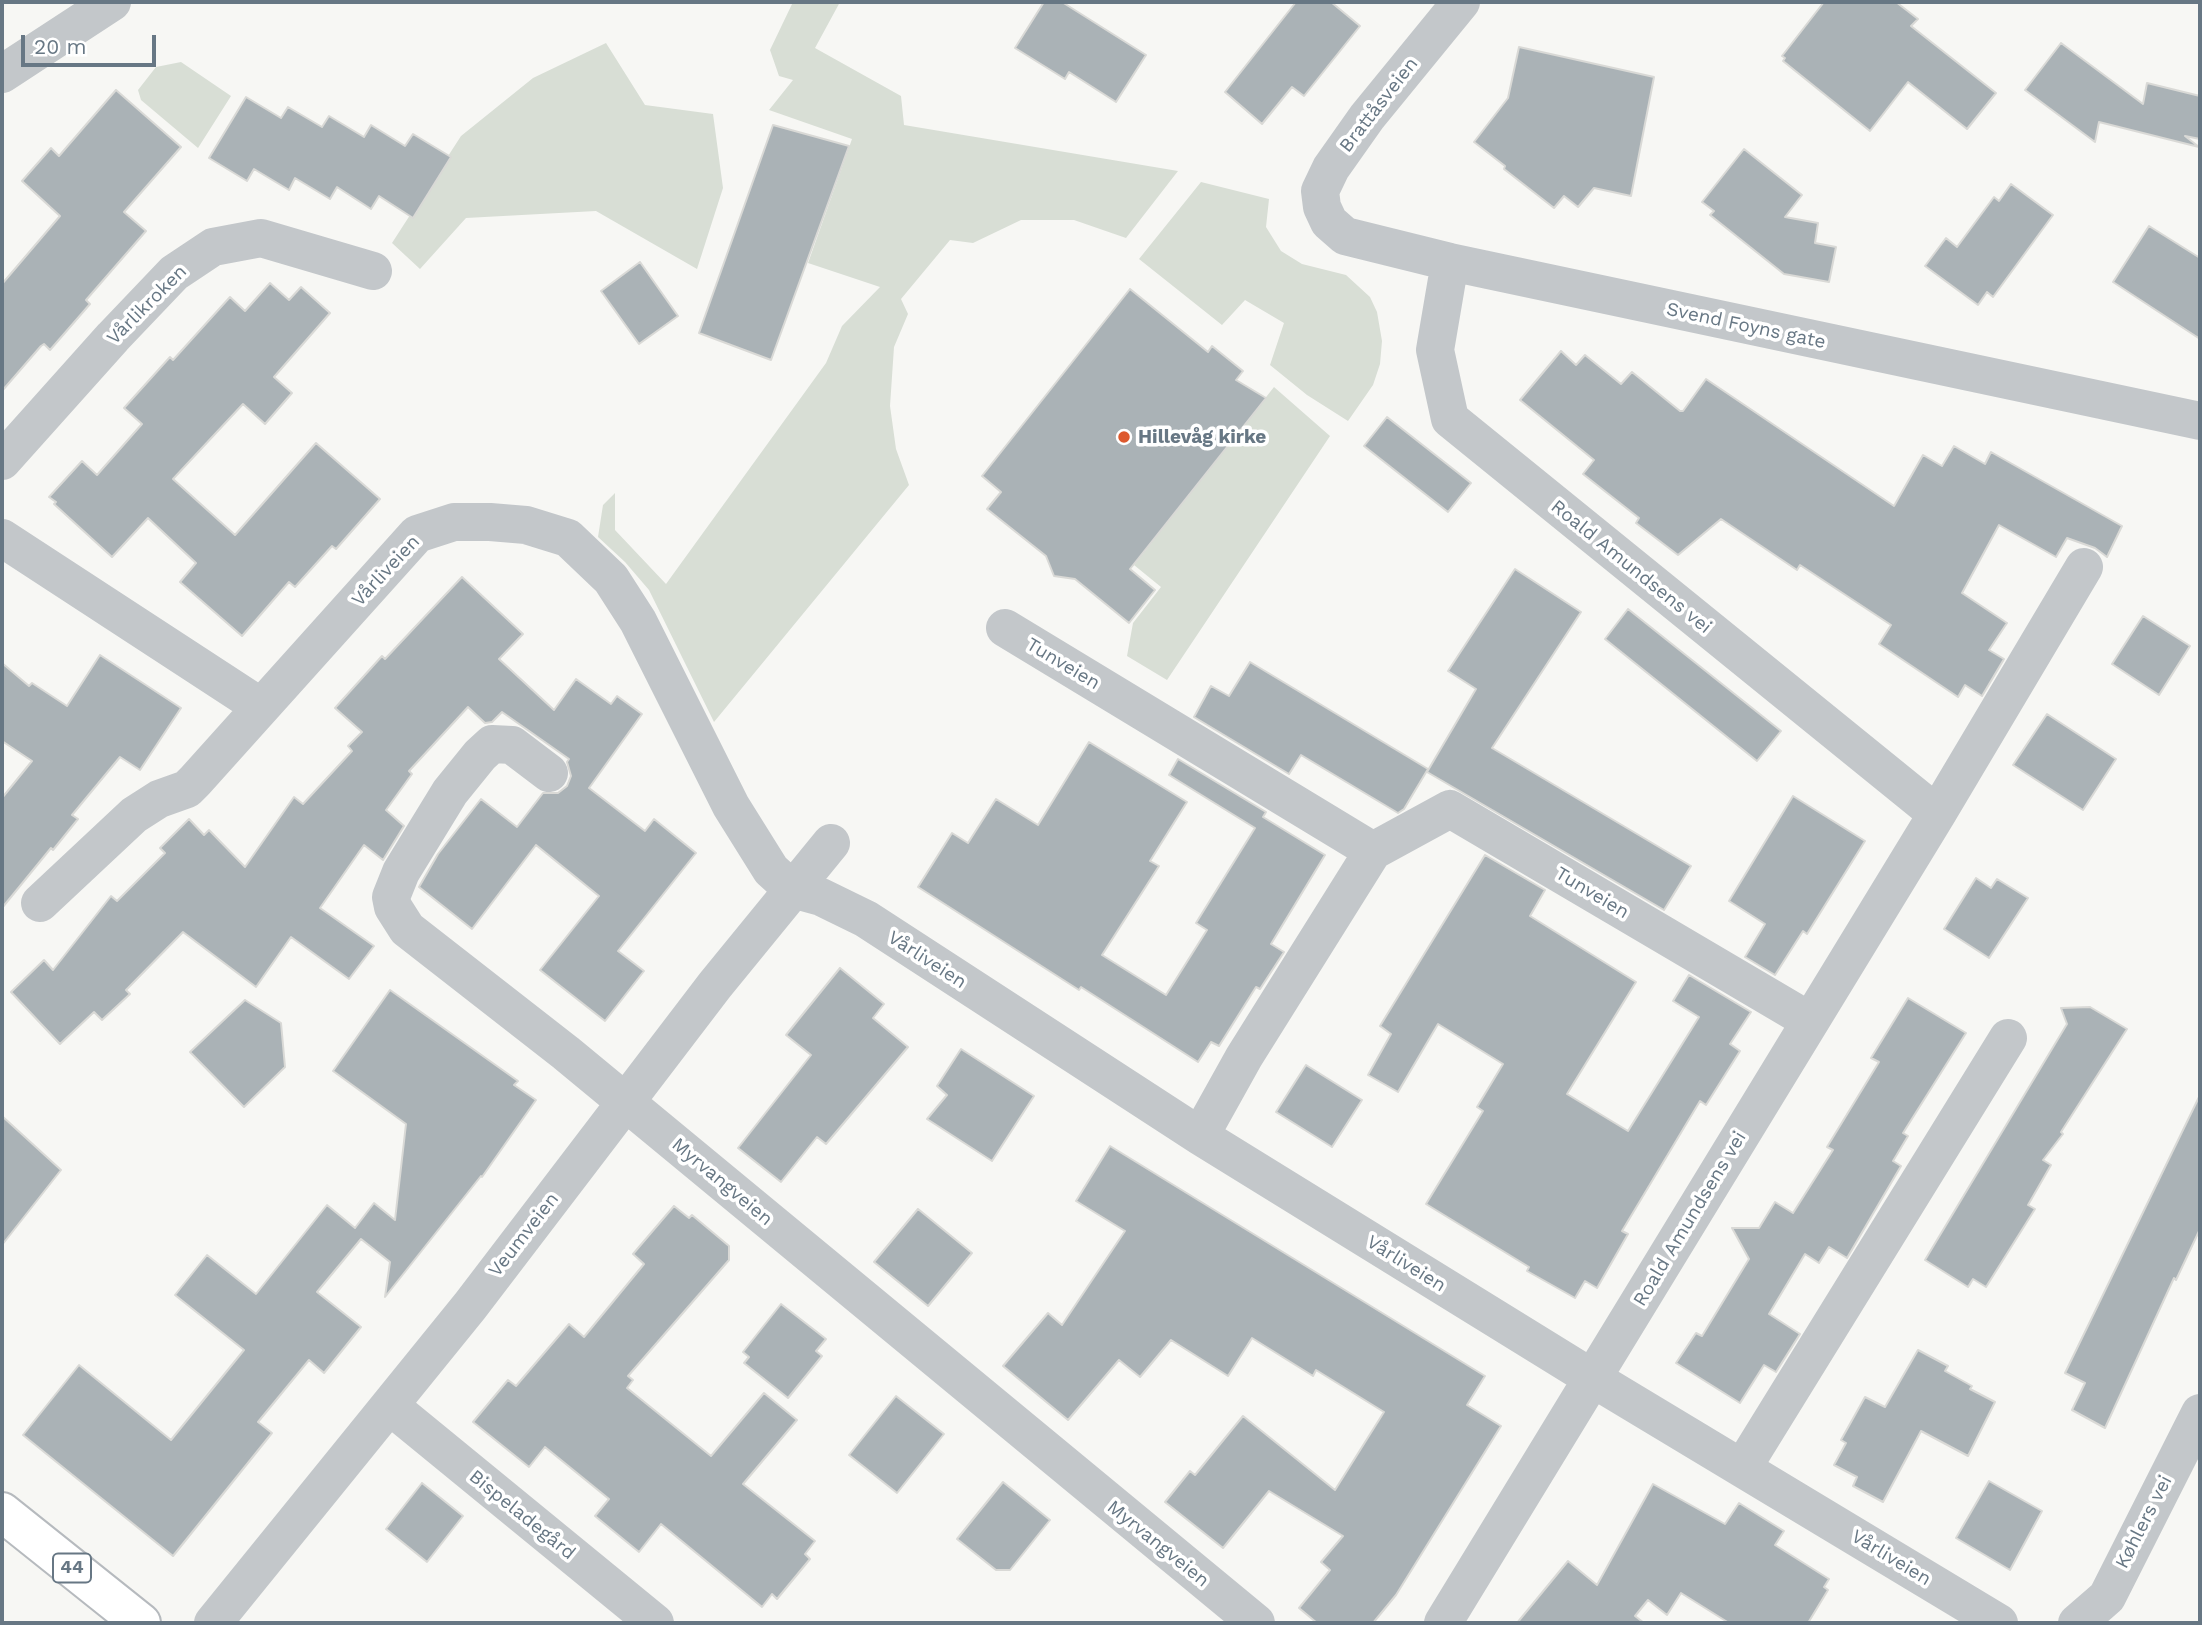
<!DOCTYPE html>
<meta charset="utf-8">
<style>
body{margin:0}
#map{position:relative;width:2202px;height:1625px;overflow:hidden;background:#f7f7f4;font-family:"Work Sans",sans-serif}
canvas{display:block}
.frame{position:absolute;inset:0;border:4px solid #677784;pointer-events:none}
.scale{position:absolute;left:21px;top:35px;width:135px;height:32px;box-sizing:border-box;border:4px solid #677784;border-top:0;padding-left:9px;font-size:21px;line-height:24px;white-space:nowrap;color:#677784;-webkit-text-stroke:5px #fff;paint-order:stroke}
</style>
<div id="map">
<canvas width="2202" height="1625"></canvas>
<div class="frame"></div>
<div class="scale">20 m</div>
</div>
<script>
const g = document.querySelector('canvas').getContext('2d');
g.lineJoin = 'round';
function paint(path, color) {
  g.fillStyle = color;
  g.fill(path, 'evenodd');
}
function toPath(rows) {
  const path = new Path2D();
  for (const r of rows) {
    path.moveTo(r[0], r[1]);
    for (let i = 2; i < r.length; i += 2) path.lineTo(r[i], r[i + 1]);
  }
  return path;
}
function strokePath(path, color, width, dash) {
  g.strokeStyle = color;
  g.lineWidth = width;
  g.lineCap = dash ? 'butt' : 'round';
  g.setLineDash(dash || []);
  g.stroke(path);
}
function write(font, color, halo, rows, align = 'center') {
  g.font = font + ' "Work Sans",sans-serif';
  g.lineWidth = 7;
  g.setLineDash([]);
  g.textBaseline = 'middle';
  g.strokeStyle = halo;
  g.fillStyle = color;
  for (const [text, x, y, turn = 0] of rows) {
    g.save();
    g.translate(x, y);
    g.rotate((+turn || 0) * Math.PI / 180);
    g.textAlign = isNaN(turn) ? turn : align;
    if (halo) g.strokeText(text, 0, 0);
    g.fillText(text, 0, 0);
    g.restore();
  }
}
paint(toPath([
 [793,2,840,2,815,48,901,96,904,125,1178,171,1126,238,1074,220,1021,220,973,243,950,240,901,299,908,314,894,347,890,406,896,449,909,485,714,722,649,590,625,562,598,537,603,505,615,493,615,530,666,584,826,363,842,326,880,287,808,263,852,139,769,110,793,80,779,76,770,50],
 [606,43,645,105,713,114,723,188,697,269,596,211,466,218,420,269,392,243,461,136,533,78],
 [181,62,231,96,198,148,141,100,138,90,156,67],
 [1201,182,1269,199,1266,227,1281,251,1302,264,1346,275,1370,297,1377,312,1382,341,1380,364,1373,385,1348,421,1307,395,1270,365,1284,323,1245,300,1222,325,1139,259],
 [1274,387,1330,436,1167,680,1127,656,1133,623,1161,587,1134,565]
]), '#d8ded5');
const building = toPath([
 [1044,2,1062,2,1146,55,1116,102,1069,72,1065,79,1015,48,1044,2],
 [1296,2,1331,2,1360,26,1304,96,1292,87,1262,124,1225,92,1296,2],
 [1824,2,1896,2,1918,19,1911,26,1996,93,1967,129,1908,82,1870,131,1783,61,1785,58,1782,56,1824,2],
 [2061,43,2143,104,2147,83,2200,96,2200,139,2185,136,2199,147,2099,122,2095,142,2025,90,2061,43],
 [1519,47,1654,77,1631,196,1594,188,1578,207,1564,196,1554,208,1504,169,1505,166,1474,142,1508,98,1519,47],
 [116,90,181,147,124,212,146,231,86,300,90,304,50,350,44,344,41,346,2,391,2,284,60,216,22,181,51,148,59,156,116,90],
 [246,97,281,118,288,107,322,127,329,116,364,137,371,125,405,146,413,134,451,157,413,218,379,196,371,209,337,187,330,199,295,178,289,190,254,169,247,181,209,158,246,97],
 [773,125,849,146,771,360,699,333,773,125],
 [1744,149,1802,195,1785,217,1818,223,1815,243,1836,247,1829,282,1784,274,1710,215,1714,211,1702,202,1744,149],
 [2011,184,2053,215,1993,297,1987,292,1978,305,1925,266,1946,238,1957,247,1994,197,1999,201,2011,184],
 [2149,226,2200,258,2200,339,2113,282,2149,226],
 [640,262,678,316,639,344,601,291,640,262],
 [270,283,289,300,301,287,330,313,274,377,292,393,265,424,243,404,173,479,235,535,316,443,380,499,336,549,332,546,295,587,289,582,242,636,180,582,196,563,148,518,112,557,54,504,56,502,49,497,82,461,97,475,142,424,124,408,170,357,173,360,230,297,245,311,270,283],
 [1130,289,1208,352,1212,346,1243,371,1236,380,1266,398,1130,569,1155,590,1129,623,1075,579,1054,576,1046,556,987,509,1001,492,982,476,1130,289],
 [1561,351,1576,365,1585,355,1621,384,1632,372,1680,411,1683,411,1706,379,1894,506,1923,455,1942,466,1954,446,1985,464,1991,452,2122,526,2107,557,2095,548,2067,538,2056,557,1999,525,1962,593,2007,623,1989,650,2004,659,1982,696,1965,685,1958,697,1879,644,1891,625,1800,565,1797,570,1721,519,1678,555,1636,523,1639,518,1583,474,1594,460,1520,400,1561,351],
 [1387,417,1471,483,1448,512,1364,446,1387,417],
 [1515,569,1581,612,1492,748,1691,866,1664,910,1427,772,1476,689,1448,671,1515,569],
 [462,577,523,634,499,659,554,710,576,679,611,704,617,696,642,714,589,788,645,831,654,819,696,853,618,951,644,971,605,1021,540,970,599,896,536,845,472,929,419,887,438,854,481,799,517,827,543,793,558,793,567,786,571,776,567,762,569,759,502,712,492,722,485,723,468,707,409,771,412,774,386,810,404,826,383,860,364,845,320,908,374,946,349,979,291,937,256,987,183,932,126,990,130,994,102,1020,94,1012,60,1044,11,992,44,960,53,970,111,896,117,901,165,853,160,848,189,819,204,835,209,830,245,867,294,797,303,804,352,751,348,746,362,732,335,708,382,656,385,659,462,577],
 [1628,609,1781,731,1757,761,1605,639,1628,609],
 [2143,616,2190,646,2159,695,2112,664,2143,616],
 [100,655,181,708,140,770,120,757,72,815,78,819,53,850,51,848,2,908,2,798,32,761,2,741,2,663,29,686,32,683,67,706,100,655],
 [1250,662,1428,769,1404,809,1398,813,1301,755,1289,774,1194,717,1211,686,1229,696,1250,662],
 [2047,714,2116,759,2083,810,2013,765,2047,714],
 [1089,742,1187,802,1150,861,1159,866,1102,955,1166,995,1207,930,1196,923,1255,828,1169,775,1178,759,1266,812,1263,817,1325,855,1271,944,1284,952,1260,989,1256,987,1219,1046,1211,1042,1198,1062,1081,987,1079,990,918,887,952,833,968,843,996,799,1038,825,1089,742],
 [1793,796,1865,841,1807,934,1803,931,1775,975,1745,957,1765,924,1729,901,1793,796],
 [1485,855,1545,890,1530,916,1636,982,1567,1094,1628,1131,1699,1017,1673,1001,1689,975,1751,1012,1730,1044,1740,1051,1706,1105,1700,1101,1622,1231,1628,1234,1597,1288,1585,1281,1575,1298,1527,1271,1529,1267,1426,1204,1483,1111,1477,1107,1503,1064,1438,1024,1398,1092,1368,1075,1391,1034,1380,1026,1485,855],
 [1976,878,1991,888,1997,879,2028,898,1989,958,1944,929,1976,878],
 [840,968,884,1004,873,1018,908,1047,826,1144,817,1137,781,1182,738,1148,811,1055,786,1035,840,968],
 [390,990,518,1081,514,1085,536,1100,482,1177,481,1176,385,1297,390,1262,361,1239,317,1292,361,1327,324,1373,309,1360,258,1422,272,1433,173,1556,23,1435,79,1365,171,1440,244,1350,175,1295,207,1255,256,1294,327,1205,355,1228,374,1203,395,1220,406,1124,333,1071,390,990],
 [1908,998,1966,1033,1903,1133,1908,1136,1893,1161,1901,1166,1847,1258,1829,1247,1819,1263,1805,1254,1769,1314,1800,1334,1776,1372,1764,1365,1740,1403,1676,1363,1696,1333,1702,1336,1749,1259,1732,1228,1759,1228,1775,1202,1793,1213,1833,1150,1827,1147,1879,1062,1871,1058,1908,998],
 [245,1000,281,1023,285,1067,244,1107,190,1052,245,1000],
 [2090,1007,2127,1029,2061,1132,2063,1134,2043,1160,2051,1165,2028,1205,2035,1209,1986,1287,1973,1279,1968,1287,1925,1260,2067,1024,2061,1008,2090,1007],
 [961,1049,1034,1096,992,1161,927,1119,947,1095,937,1086,961,1049],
 [1306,1065,1362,1100,1332,1147,1276,1112,1306,1065],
 [2200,1095,2200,1229,2176,1280,2174,1278,2105,1428,2072,1410,2085,1383,2065,1373,2200,1095],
 [2,1116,61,1170,2,1245,2,1116],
 [1110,1146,1485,1376,1467,1405,1501,1426,1396,1595,1373,1623,1317,1623,1299,1608,1330,1570,1321,1562,1343,1536,1269,1491,1223,1548,1165,1502,1190,1471,1195,1475,1243,1416,1335,1490,1384,1412,1316,1370,1313,1376,1252,1338,1228,1376,1171,1340,1140,1377,1119,1360,1068,1420,1003,1366,1048,1313,1062,1325,1125,1231,1076,1201,1110,1146],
 [674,1206,689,1218,692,1215,729,1246,729,1260,628,1376,633,1380,627,1388,711,1456,764,1393,797,1420,743,1484,815,1541,805,1554,810,1559,777,1599,772,1594,762,1607,661,1524,639,1552,595,1516,609,1499,545,1447,529,1467,473,1422,508,1380,516,1386,569,1324,584,1337,644,1264,633,1254,674,1206],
 [918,1209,972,1253,928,1306,874,1262,918,1209],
 [781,1304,826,1339,816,1351,822,1356,788,1398,744,1363,749,1357,743,1352,781,1304],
 [1918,1350,1948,1366,1945,1371,1972,1386,1970,1389,1995,1402,1968,1456,1921,1431,1883,1502,1853,1486,1857,1477,1834,1465,1846,1443,1841,1440,1865,1397,1885,1407,1918,1350],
 [896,1396,944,1434,897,1493,849,1455,896,1396],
 [1989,1481,2042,1511,2010,1570,1956,1538,1989,1481],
 [1003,1482,1050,1520,1010,1570,996,1570,957,1539,1003,1482],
 [422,1483,463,1516,427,1562,386,1529,422,1483],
 [1653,1484,1725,1524,1739,1503,1784,1531,1775,1545,1829,1579,1824,1587,1828,1590,1808,1623,1729,1623,1681,1593,1667,1615,1648,1600,1635,1616,1644,1623,1517,1623,1568,1561,1597,1585,1653,1484]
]);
paint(building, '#aab2b6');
strokePath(building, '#d9d9d6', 2);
const major = toPath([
 [2,1512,141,1623]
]);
strokePath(major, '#b6babe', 42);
strokePath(toPath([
 [1461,2,1367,117,1331,168,1320,191,1322,207,1329,222,1345,236,1450,262,2200,421],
 [2,74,112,2],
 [1450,262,1435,350,1450,419,1937,814],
 [2,461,113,337,174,273,213,247,261,238,373,271],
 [2,538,261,707],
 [1005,628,1373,851,1450,809,1810,1021],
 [549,773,512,745,492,744,480,755,450,792,401,872,391,897,393,907,407,929,566,1053,1256,1623],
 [40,903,134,815,159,799,187,789,195,781,417,534,454,522,490,522,526,525,568,538,611,579,638,621,731,806,771,870,792,889,821,897,866,919,1200,1136,1592,1378,1999,1623],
 [1200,1136,1244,1057,1373,851],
 [390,1406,655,1623],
 [1743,1467,2008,1038],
 [213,1623,470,1306,715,985,831,843],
 [1443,1623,1937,814,2084,567],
 [2077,1623,2107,1597,2200,1413]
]), '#c3c7ca', 38);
strokePath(major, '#fff', 38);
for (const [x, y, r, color] of [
 [1124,437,7,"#dd592e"]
]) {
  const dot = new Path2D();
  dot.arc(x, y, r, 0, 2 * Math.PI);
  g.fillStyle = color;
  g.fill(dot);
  strokePath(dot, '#fff', 2.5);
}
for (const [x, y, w] of [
 [72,1568,38]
]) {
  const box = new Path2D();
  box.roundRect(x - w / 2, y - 14.5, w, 29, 5);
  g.fillStyle = '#fff';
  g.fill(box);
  strokePath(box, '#677784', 2);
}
write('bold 18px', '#677784', null, [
 ["44",72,1568]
]);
write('19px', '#677784', '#fff', [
 ["Brattåsveien",1379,105,-52],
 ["Vårlikroken",147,305,-45],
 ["Svend Foyns gate",1746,326,12],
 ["Roald Amundsens vei",1631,567,39],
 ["Vårliveien",386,571,-47],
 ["Tunveien",1063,664,31],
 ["Tunveien",1592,893,31],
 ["Vårliveien",927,960,33],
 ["Myrvangveien",722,1182,40],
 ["Roald Amundsens vei",1690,1219,-59],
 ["Veumveien",524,1235,-52],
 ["Vårliveien",1406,1264,32],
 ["Bispeladegård",522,1515,39],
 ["Køhlers vei",2144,1522,-63],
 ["Myrvangveien",1158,1544,39],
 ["Vårliveien",1891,1558,31]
]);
write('bold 19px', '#677784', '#fff', [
 ["Hillevåg kirke",1138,437]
], 'left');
</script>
